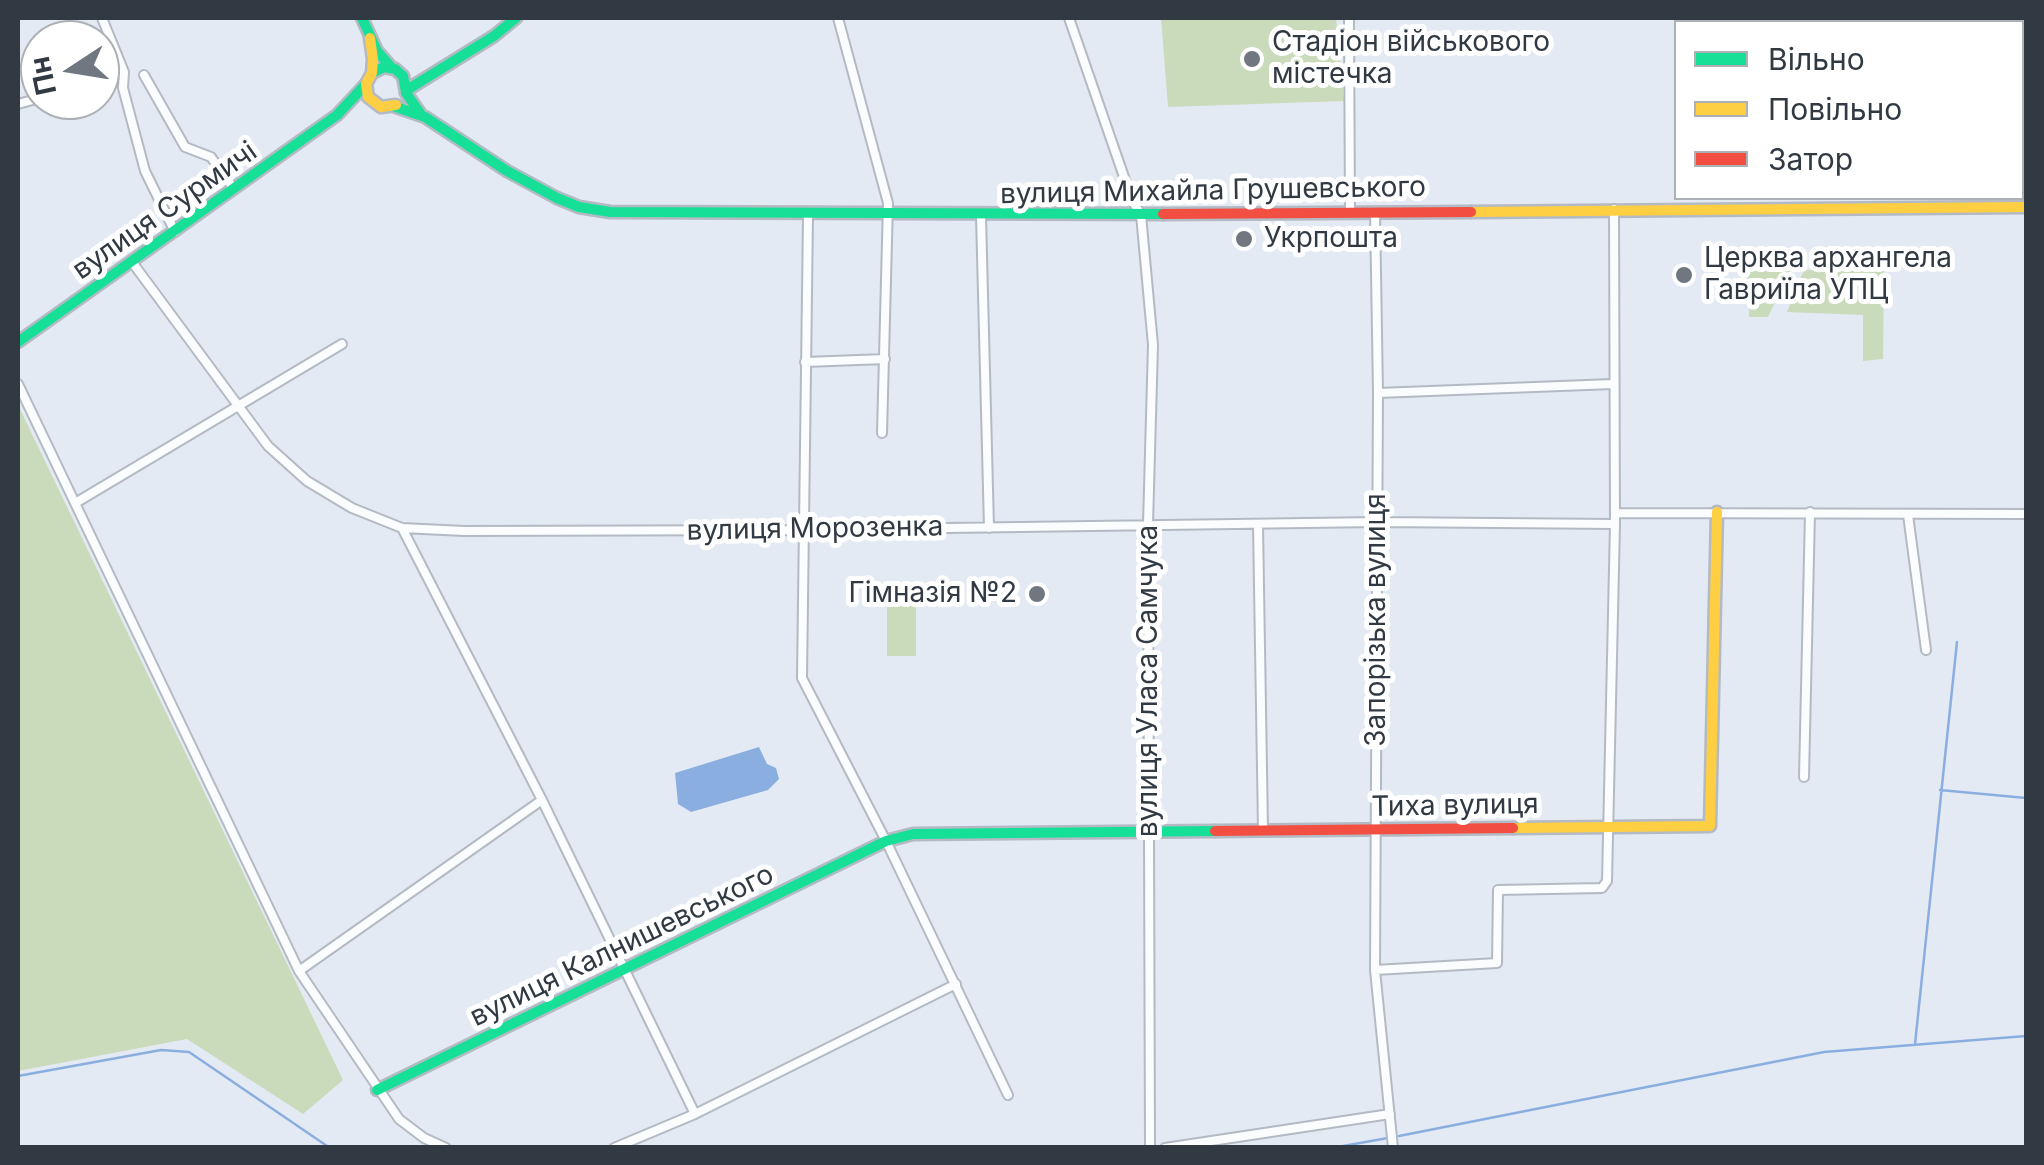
<!DOCTYPE html>
<meta charset="utf-8">
<style>
body{margin:0}
#map{position:relative;width:2044px;height:1165px;overflow:hidden;background:#e4eaf4;font-family:Inter,sans-serif}
canvas{display:block}
.frame{position:absolute;inset:0;border:20px solid #313943;pointer-events:none}
.legend{position:absolute;left:1674px;top:20px;width:350px;height:180px;box-sizing:border-box;background:#fff;border:2px solid #adb0b4;margin:0;padding:12px 18px;list-style:none;font-size:30px;color:#313943}
.legend li{display:flex;align-items:center;gap:20px;height:50px}
.legend b{width:50px;border:2px solid #adb0b4}
.north{position:absolute;left:20px;top:20px;width:100px;height:100px;box-sizing:border-box;background:#fff;border:2px solid #adb0b4;border-radius:50%;rotate:258deg;font-size:28px;font-weight:700;line-height:40px;text-align:center;color:#313943}
.north::after{content:'';display:block;margin:auto;width:35px;height:45px;background:#707781;clip-path:polygon(50% 0,100% 100%,50% 72%,0 100%)}
</style>
<div id="map">
<canvas width="2044" height="1165"></canvas>
<div class="frame"></div>
<ul class="legend">
<li><b style="height:12px;background:#16e098"></b>Вільно</li>
<li><b style="height:12px;background:#ffcf43"></b>Повільно</li>
<li><b style="height:12px;background:#f24e42"></b>Затор</li>
</ul>
<div class="north">Пн</div>
</div>
<script>
const g = document.querySelector('canvas').getContext('2d');
g.lineJoin = 'round';
function paint(path, color) {
  g.fillStyle = color;
  g.fill(path, 'evenodd');
}
function toPath(rows) {
  const path = new Path2D();
  for (const r of rows) {
    path.moveTo(r[0], r[1]);
    for (let i = 2; i < r.length; i += 2) path.lineTo(r[i], r[i + 1]);
  }
  return path;
}
function strokePath(path, color, width, dash) {
  g.strokeStyle = color;
  g.lineWidth = width;
  g.lineCap = dash ? 'butt' : 'round';
  g.setLineDash(dash || []);
  g.stroke(path);
}
function write(font, color, halo, rows, align = 'center') {
  g.font = font + ' Inter,sans-serif';
  g.lineWidth = 10;
  g.setLineDash([]);
  g.textBaseline = 'middle';
  g.strokeStyle = halo;
  g.fillStyle = color;
  for (const [text, x, y, turn = 0] of rows) {
    g.save();
    g.translate(x, y);
    g.rotate((+turn || 0) * Math.PI / 180);
    g.textAlign = isNaN(turn) ? turn : align;
    if (halo) g.strokeText(text, 0, 0);
    g.fillText(text, 0, 0);
    g.restore();
  }
}
paint(toPath([
 [1161,18,1336,18,1344,101,1168,107],
 [1804,270,1884,271,1883,359,1863,361,1863,315,1787,312],
 [1748,271,1790,271,1768,317,1749,317],
 [18,405,343,1080,303,1114,187,1039,18,1071],
 [887,600,916,600,916,656,887,656]
]), '#cadbbc');
paint(toPath([
 [759,747,767,764,776,768,779,779,768,790,691,812,678,804,675,773]
]), '#8baee0');
strokePath(toPath([
 [1940,790,2026,798],
 [1915,1044,1957,642],
 [18,1076,161,1050,189,1052,330,1148],
 [1399,1136,1824,1052,2026,1036],
 [1332,1148,1388,1138]
]), '#8baee0', 2.5);
const street = toPath([
 [102,18,124,72,123,88,145,171,175,232],
 [838,18,888,203,882,433],
 [1069,18,1132,200,1141,215,1153,345,1148,524,1150,1148],
 [1349,18,1350,212],
 [1793,18,1795,22],
 [144,75,185,147,211,157,234,189],
 [100,79,124,72],
 [18,104,40,98],
 [1375,212,1378,393,1375,970,1393,1148],
 [808,216,802,678,886,841,1008,1095],
 [981,216,989,528],
 [132,262,268,446,307,481,352,508,402,528,464,531,804,530,1378,522,1615,524],
 [805,362,885,359],
 [18,384,299,971,399,1119,424,1138,446,1148],
 [1378,393,1613,384],
 [77,502,342,344],
 [1615,513,2026,514],
 [1908,515,1926,650],
 [1258,525,1263,830],
 [402,528,542,800,695,1114],
 [1804,777,1810,512],
 [1375,970,1497,963,1498,890,1602,888,1607,881,1615,524,1614,209],
 [299,971,542,800],
 [614,1148,695,1114,956,984],
 [1165,1148,1390,1114]
]);
const fast = toPath([
 [362,18,377,51,391,67],
 [372,73,384,67,395,69,403,76,406,92],
 [393,106,425,117,507,171,557,198,579,207,610,212,1163,214],
 [420,113,406,93,410,88,494,36,516,18],
 [18,342,337,115,366,84],
 [377,1090,886,841,913,834,1215,831]
]);
const slow = toPath([
 [370,38,373,59,372,73,366,84,368,97,381,107,396,105],
 [1471,212,2026,207],
 [1513,828,1710,826,1717,512]
]);
const jam = toPath([
 [1163,214,1471,212],
 [1215,831,1513,828]
]);
strokePath(street, '#b4bac3', 12);
strokePath(fast, '#b4bac3', 15);
strokePath(slow, '#b4bac3', 15);
strokePath(jam, '#b4bac3', 15);
strokePath(street, '#fbfcfd', 8);
strokePath(fast, '#16e098', 10);
strokePath(slow, '#ffcf43', 10);
strokePath(jam, '#f24e42', 10);
for (const [x, y, r, color] of [
 [1252,59,10,"#707781"],
 [1244,239,10,"#707781"],
 [1684,275,10,"#707781"],
 [1037,594,10,"#707781"]
]) {
  const dot = new Path2D();
  dot.arc(x, y, r, 0, 2 * Math.PI);
  g.fillStyle = color;
  g.fill(dot);
  strokePath(dot, '#fff', 4);
}
write('28px', '#313943', '#fff', [
 ["Стадіон військового",1272,43],
 ["містечка",1272,75],
 ["Укрпошта",1264,239],
 ["Церква архангела",1704,259],
 ["Гавриїла УПЦ",1704,291],
 ["Гімназія №2",1017,594,"right"]
], 'left');
write('28px', '#313943', '#fff', [
 ["вулиця Михайла Грушевського",1213,191,-1],
 ["вулиця Сурмичі",165,211,-35],
 ["вулиця Морозенка",815,529,-1],
 ["Запорізька вулиця",1377,620,-90],
 ["вулиця Уласа Самчука",1149,681,-90],
 ["Тиха вулиця",1455,806,-1],
 ["вулиця Калнишевського",622,946,-26]
]);
</script>
